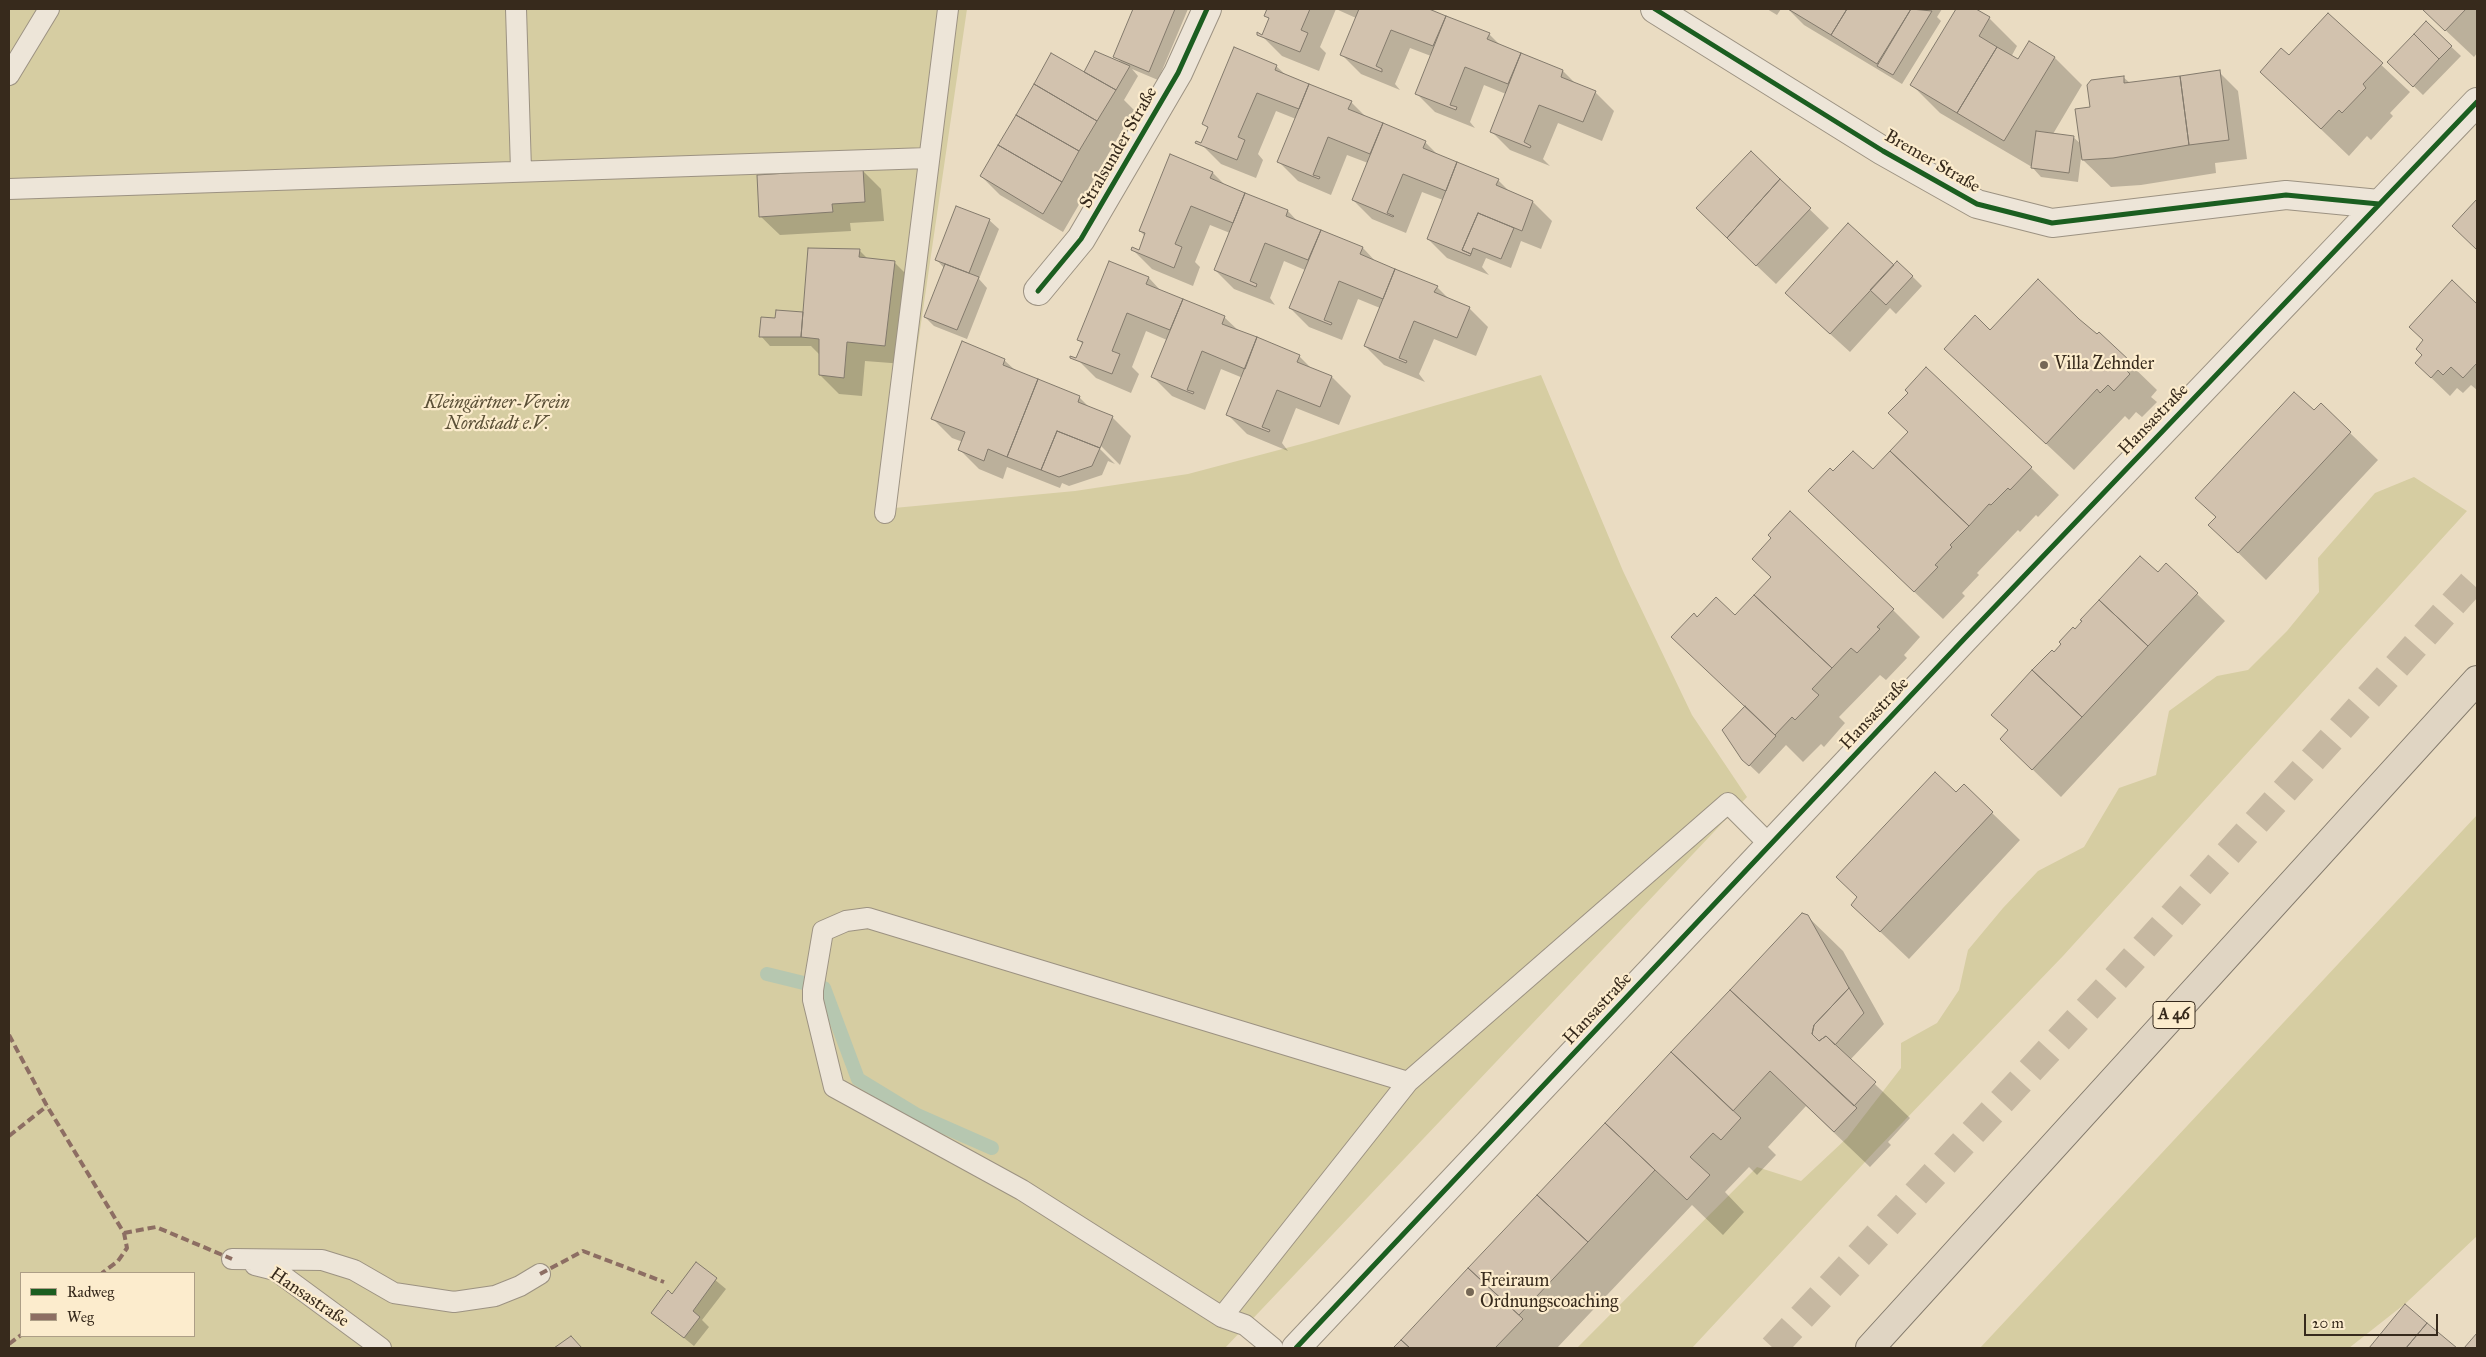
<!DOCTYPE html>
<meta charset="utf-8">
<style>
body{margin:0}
#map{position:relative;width:2486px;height:1357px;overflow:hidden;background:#eadcc2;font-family:"IM FELL Great Primer",serif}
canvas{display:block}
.frame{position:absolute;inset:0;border:10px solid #372a1c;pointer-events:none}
.legend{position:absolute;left:20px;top:1272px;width:175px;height:65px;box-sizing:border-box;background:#fceccd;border:1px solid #ad9e86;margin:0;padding:6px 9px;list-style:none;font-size:15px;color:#372a1c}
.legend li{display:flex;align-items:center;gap:10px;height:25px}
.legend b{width:25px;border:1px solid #ad9e86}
.scale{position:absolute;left:2304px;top:1314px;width:134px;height:22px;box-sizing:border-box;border:2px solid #372a1c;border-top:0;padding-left:6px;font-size:15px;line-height:18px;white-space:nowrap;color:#372a1c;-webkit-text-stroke:4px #fceccd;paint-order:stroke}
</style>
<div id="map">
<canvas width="2486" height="1357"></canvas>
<div class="frame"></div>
<ul class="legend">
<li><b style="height:6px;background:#1b5e20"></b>Radweg</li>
<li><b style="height:6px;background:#8d6e63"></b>Weg</li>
</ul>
<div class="scale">20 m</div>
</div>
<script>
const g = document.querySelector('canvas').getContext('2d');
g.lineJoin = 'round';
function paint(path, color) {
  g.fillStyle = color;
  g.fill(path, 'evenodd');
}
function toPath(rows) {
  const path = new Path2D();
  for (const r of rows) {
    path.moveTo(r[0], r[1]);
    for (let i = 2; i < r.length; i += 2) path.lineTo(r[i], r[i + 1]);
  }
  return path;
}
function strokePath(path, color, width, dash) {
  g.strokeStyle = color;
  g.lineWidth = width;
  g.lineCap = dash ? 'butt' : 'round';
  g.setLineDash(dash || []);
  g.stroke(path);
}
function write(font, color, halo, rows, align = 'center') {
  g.font = font + ' "IM FELL Great Primer",serif';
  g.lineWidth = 4.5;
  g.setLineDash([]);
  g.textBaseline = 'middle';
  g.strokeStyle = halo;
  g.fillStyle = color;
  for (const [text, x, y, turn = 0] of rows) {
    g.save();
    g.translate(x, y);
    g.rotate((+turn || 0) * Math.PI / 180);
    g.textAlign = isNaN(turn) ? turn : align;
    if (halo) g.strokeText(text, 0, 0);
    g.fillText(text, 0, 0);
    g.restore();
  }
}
paint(toPath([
 [9,9,967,9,894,508,1075,491,1188,474,1309,442,1541,375,1623,571,1692,715,1747,797,1225,1348,9,1348],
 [21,1273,194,1273,194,1336,21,1336],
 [2414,477,2467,511,2063,956,1877,1149,1692,1348,1577,1348,1757,1167,1801,1181,1847,1138,1901,1068,1901,1043,1937,1023,1959,990,1968,950,2003,908,2038,871,2084,847,2119,788,2156,775,2169,711,2217,676,2248,670,2287,631,2319,592,2318,558,2375,493],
 [2477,815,2477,1236,2406,1303,2349,1348,1980,1348]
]), '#d6cda2');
paint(toPath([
 [1135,9,1188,9,1158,80,1132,69,1138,76,1124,100,1134,110,1063,232,1000,195,981,176,1084,73,1122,63,1115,56],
 [1269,9,1425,9,1489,34,1502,47,1563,71,1576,84,1595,92,1614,111,1602,141,1558,123,1543,159,1550,166,1510,150,1491,131,1506,94,1484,85,1470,122,1475,128,1435,112,1416,93,1431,56,1410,48,1395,84,1400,90,1361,74,1342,55,1356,18,1336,9,1320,47,1326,53,1319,71,1282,56,1263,37,1270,20,1266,16],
 [1767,9,1781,9,1777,15],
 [1788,9,1942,9,1937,17,1941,21,1902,84,1804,25],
 [1958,9,1973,9,1989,18,2017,46,2011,57,2018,61,2055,58,2082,85,2053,134,2073,137,2081,144,2092,108,2123,77,2130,83,2219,72,2238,91,2247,159,2215,163,2216,173,2141,185,2111,187,2081,158,2078,182,2041,177,2032,167,1940,113,1912,85],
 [2423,9,2477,9,2477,53,2474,57],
 [2328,15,2410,92,2390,113,2393,116,2371,140,2367,136,2349,156,2261,72,2289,57],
 [2426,23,2461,56,2423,95,2398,71],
 [1276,66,1287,76,1351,102,1367,118,1425,142,1440,157,1498,180,1511,193,1533,202,1552,221,1541,249,1521,241,1511,268,1486,258,1482,267,1489,275,1447,258,1428,239,1443,200,1422,192,1406,233,1372,219,1353,200,1368,163,1347,155,1331,195,1298,181,1279,162,1296,119,1276,111,1258,154,1263,160,1256,178,1221,164,1202,145,1208,128,1204,124],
 [1751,153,1829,228,1776,284,1716,227],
 [1171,155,1213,173,1226,186,1288,211,1299,223,1363,248,1377,263,1437,287,1450,300,1469,308,1488,327,1476,356,1434,339,1419,374,1425,382,1384,365,1365,346,1380,308,1358,299,1342,340,1309,327,1290,308,1305,270,1284,261,1270,298,1275,305,1234,289,1215,270,1230,233,1210,225,1195,262,1200,267,1193,286,1152,269,1133,250,1139,251,1145,236,1140,231],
 [862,170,881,189,884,221,850,223,851,231,780,235,760,216],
 [989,220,999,229,979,279,987,288,967,339,934,326,925,317,944,268,936,259],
 [859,250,868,259,894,262,913,281,904,364,865,361,862,396,839,394,820,375,820,355,811,346,770,346,761,336,777,320,804,313],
 [1109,262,1149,278,1162,292,1224,317,1240,332,1299,356,1313,370,1332,377,1351,396,1339,425,1296,408,1282,443,1288,451,1247,434,1228,415,1243,378,1221,369,1205,410,1172,396,1153,377,1167,340,1146,331,1132,367,1139,374,1131,393,1096,378,1077,359,1083,344,1078,340],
 [1894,266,1912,276,1922,286,1896,314,1890,308,1850,352,1806,312],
 [2452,282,2477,306,2477,390,2471,385,2463,393,2457,388,2450,396,2416,363,2423,355,2425,341],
 [2078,319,2097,336,2099,334,2157,390,2151,397,2157,402,2142,417,2136,412,2129,420,2125,416,2074,470,1974,376,1990,331],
 [1004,360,1016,371,1079,397,1091,409,1112,417,1131,436,1120,465,1097,442,1095,444,1115,464,1108,461,1102,475,1069,486,1062,483,1060,488,1007,467,1003,479,979,469,960,450,963,442,952,438,933,419],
 [2314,412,2350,433,2378,460,2266,580,2210,525],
 [2031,468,2059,495,2038,517,2036,515,2020,532,2018,530,1977,573,1979,575,1962,593,1965,596,1943,619,1837,519,1833,473],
 [2166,564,2225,621,2061,797,2029,766,2009,731,1992,715,2075,631,2158,574],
 [1893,610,1920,637,1904,655,1907,658,1886,680,1880,675,1839,717,1845,723,1824,747,1821,744,1803,762,1786,745,1759,774,1743,759,1746,707,1697,618],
 [1956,793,1992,813,2020,840,1909,959,1852,905],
 [1802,914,1807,916,1843,951,1884,1024,1850,1060,1910,1118,1888,1142,1891,1145,1870,1167,1806,1106,1768,1147,1776,1155,1757,1175,1749,1167,1725,1192,1744,1212,1723,1235,1692,1205,1557,1348,1394,1348],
 [696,1264,726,1289,702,1320,709,1327,694,1346,653,1313,672,1295],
 [2405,1305,2455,1348,2371,1348]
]), '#0003');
strokePath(toPath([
 [767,974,824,988,858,1079,917,1115,992,1148]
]), '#b6c7b0', 14);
const building = toPath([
 [1133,9,1175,9,1149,72,1113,57,1133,9],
 [1267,9,1310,9,1301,30,1308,33,1300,52,1257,35,1257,32,1262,35,1269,18,1264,16,1267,9],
 [1359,9,1429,9,1446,16,1433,46,1391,30,1376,66,1382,69,1382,72,1340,55,1359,9],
 [1788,9,1847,9,1831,35,1788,9],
 [1847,9,1911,9,1877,64,1831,35,1847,9],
 [1911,9,1932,11,1893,75,1877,66,1911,9],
 [1956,9,1976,9,1990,17,1979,36,1997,47,1957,113,1910,85,1956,9],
 [2422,9,2466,9,2445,31,2422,9],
 [2328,13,2383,63,2363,84,2366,88,2342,113,2339,110,2321,129,2260,72,2281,48,2289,55,2328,13],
 [1446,16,1490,33,1487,39,1521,53,1508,84,1465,67,1450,105,1457,107,1456,110,1415,94,1446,16],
 [2426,21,2452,46,2439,59,2414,34,2426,21],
 [2414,34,2439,59,2413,87,2387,62,2414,34],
 [2029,41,2055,57,2004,141,1957,113,1997,47,2018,59,2029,41],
 [1234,47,1277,65,1275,70,1309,84,1299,109,1257,93,1238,137,1245,140,1237,160,1195,143,1196,141,1201,143,1208,127,1202,124,1234,47],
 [1095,51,1130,66,1116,90,1084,72,1095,51],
 [1051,53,1116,90,1097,121,1034,84,1051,53],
 [1521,53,1563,70,1561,77,1596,91,1583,122,1539,105,1524,142,1531,146,1530,148,1490,132,1521,53],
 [2220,70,2229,140,2189,145,2180,76,2220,70],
 [2124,76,2124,83,2180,76,2189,145,2113,158,2082,160,2075,109,2090,107,2087,85,2091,80,2124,76],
 [1034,84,1097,121,1079,151,1016,115,1034,84],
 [1309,84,1352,101,1348,109,1383,123,1370,154,1328,137,1313,175,1320,177,1319,179,1277,162,1309,84],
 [1016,115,1079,151,1062,182,998,145,1016,115],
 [1383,123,1426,141,1423,148,1457,162,1446,191,1403,174,1387,213,1394,216,1393,217,1352,200,1383,123],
 [2036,131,2074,136,2069,173,2031,168,2036,131],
 [998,145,1062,182,1043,214,980,176,998,145],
 [1751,151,1780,179,1727,238,1696,208,1751,151],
 [1170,154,1213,172,1210,178,1245,193,1233,223,1191,206,1175,244,1182,247,1174,268,1131,250,1132,247,1139,250,1145,233,1139,231,1170,154],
 [1457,162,1499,179,1496,185,1533,201,1522,231,1478,213,1462,250,1471,254,1470,256,1427,239,1457,162],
 [863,168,865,202,832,204,833,212,759,217,757,175,863,168],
 [1780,179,1811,208,1756,266,1727,238,1780,179],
 [1245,193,1288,210,1286,216,1321,230,1308,260,1265,243,1250,281,1257,284,1256,287,1214,270,1245,193],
 [2477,199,2477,250,2452,226,2477,199],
 [956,206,990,219,969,273,935,260,956,206],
 [1478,213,1514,228,1501,259,1473,248,1471,254,1462,250,1478,213],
 [1848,223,1894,265,1830,334,1785,293,1848,223],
 [1321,230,1363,247,1360,254,1395,269,1383,299,1339,281,1324,320,1332,323,1331,325,1289,308,1321,230],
 [808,248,860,249,859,257,895,261,885,346,847,342,844,378,819,375,819,339,801,337,808,248],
 [1109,261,1149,277,1146,284,1183,299,1170,330,1127,313,1112,351,1120,354,1112,374,1070,358,1070,356,1076,358,1083,342,1077,340,1109,261],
 [1897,261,1913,276,1886,305,1870,290,1897,261],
 [945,264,979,277,957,330,924,317,945,264],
 [1395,269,1438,286,1434,292,1470,307,1457,338,1414,321,1399,358,1407,361,1406,363,1364,346,1395,269],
 [2038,279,2079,319,2097,334,2099,332,2130,361,2124,368,2130,374,2114,391,2108,385,2100,393,2097,389,2046,444,1944,349,1975,315,1990,330,2038,279],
 [2452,280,2477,304,2477,363,2463,378,2451,367,2443,375,2438,370,2431,378,2415,363,2422,355,2416,349,2423,340,2409,327,2452,280],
 [1183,299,1225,316,1222,324,1257,337,1245,369,1202,351,1187,390,1194,392,1193,394,1151,377,1183,299],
 [776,310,803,312,801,337,759,337,761,317,775,318,776,310],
 [1257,337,1300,355,1297,362,1332,376,1320,407,1277,390,1262,427,1270,430,1269,432,1226,415,1257,337],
 [962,341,1005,359,1003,365,1038,379,1007,457,988,449,984,461,958,450,965,432,931,419,962,341],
 [1926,367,2032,467,2010,490,2008,488,1991,505,1989,504,1969,526,1890,451,1908,432,1888,413,1908,393,1905,390,1926,367],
 [1038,379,1080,396,1078,402,1113,416,1100,448,1057,431,1041,470,1007,457,1038,379],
 [2294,392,2314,410,2321,403,2351,432,2238,553,2208,525,2216,517,2195,498,2294,392],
 [1057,431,1100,448,1092,466,1059,477,1041,470,1057,431],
 [1853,451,1873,469,1890,451,1969,526,1950,545,1952,547,1935,565,1938,567,1914,592,1808,491,1830,468,1833,471,1853,451],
 [1790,511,1894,609,1877,627,1880,629,1857,653,1851,648,1832,668,1754,595,1771,577,1752,559,1771,538,1768,535,1790,511],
 [2140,556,2158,572,2166,563,2198,593,2148,646,2099,600,2140,556],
 [1754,595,1832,668,1812,689,1819,695,1795,720,1792,717,1775,735,1671,637,1694,613,1697,617,1716,597,1735,615,1754,595],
 [2099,600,2148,646,2082,717,2032,670,2052,650,2054,652,2061,644,2059,642,2073,627,2075,629,2082,621,2080,620,2099,600],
 [2032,670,2082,717,2032,770,2000,739,2008,730,1991,715,2032,670],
 [1745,706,1776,736,1749,766,1742,760,1722,730,1745,706],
 [1935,772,1956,792,1964,784,1993,812,1880,932,1851,905,1857,897,1836,877,1935,772],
 [1802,913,1808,915,1849,988,1814,1025,1812,1034,1819,1041,1826,1036,1876,1082,1854,1106,1730,990,1802,913],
 [1849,988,1864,1013,1835,1045,1826,1036,1819,1041,1812,1034,1814,1025,1849,988],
 [1730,990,1857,1108,1834,1132,1770,1071,1733,1111,1671,1052,1730,990],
 [1671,1052,1741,1118,1721,1140,1713,1133,1690,1157,1710,1175,1687,1200,1605,1123,1671,1052],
 [1605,1123,1655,1170,1588,1242,1537,1195,1605,1123],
 [1537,1195,1588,1242,1519,1315,1468,1268,1537,1195],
 [696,1262,717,1278,693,1311,700,1317,684,1338,651,1313,668,1290,672,1294,696,1262],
 [1468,1268,1523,1319,1495,1348,1410,1348,1401,1340,1468,1268],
 [2405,1304,2427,1323,2406,1348,2369,1348,2405,1304],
 [2427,1323,2457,1348,2406,1348,2427,1323],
 [2477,1333,2477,1348,2464,1348,2477,1333],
 [571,1336,582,1348,554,1348,571,1336],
 [1401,1340,1410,1348,1393,1348,1401,1340]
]);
paint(building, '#d2c2ae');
strokePath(building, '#837a6c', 1);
strokePath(toPath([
 [1773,1348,2117,977,2477,577]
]), '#c6b8a1', 28, [28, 14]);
const service = toPath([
 [516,9,521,170],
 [9,75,49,9],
 [9,189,928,158],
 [885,513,948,9],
 [232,1259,322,1260,354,1270,394,1293,454,1302,495,1296,520,1286,540,1274],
 [255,1265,275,1270,381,1348],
 [1222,1317,1022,1190,834,1087,813,1000,813,990,823,931,846,921,868,918,1408,1082],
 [1273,1348,1245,1325,1222,1317,1408,1082,1728,803,1771,846]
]);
const minor = toPath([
 [1655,9,1883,151,1977,204,2052,223,2286,195,2379,204],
 [1038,291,1081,239,1178,73,1207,9],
 [1296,1348,1965,638,2477,102]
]);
const motorway = toPath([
 [1870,1348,2477,680]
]);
strokePath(service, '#9c9282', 22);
strokePath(minor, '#9c9282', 30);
strokePath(motorway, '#837a6c', 30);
strokePath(service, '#ede5d8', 20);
strokePath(minor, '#ede5d8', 28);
strokePath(motorway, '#e0d5c3', 28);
strokePath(toPath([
 [9,1035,47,1106,124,1233,127,1248,118,1261,102,1273],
 [9,1136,47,1106],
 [124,1233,156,1227,232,1259],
 [540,1274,583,1251,664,1282],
 [9,1344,21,1335]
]), '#8d6e63', 4, [8, 4]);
strokePath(toPath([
 [1655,9,1883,151,1977,204,2052,223,2286,195,2379,204],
 [1038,291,1081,239,1178,73,1207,9],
 [1296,1348,1965,638,2477,102]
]), '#1b5e20', 5);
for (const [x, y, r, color] of [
 [2044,365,5,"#766856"],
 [1470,1292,5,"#766856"]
]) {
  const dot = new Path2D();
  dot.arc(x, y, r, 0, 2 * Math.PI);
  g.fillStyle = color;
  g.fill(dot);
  strokePath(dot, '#fceccd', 2);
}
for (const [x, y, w] of [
 [2174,1015,42]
]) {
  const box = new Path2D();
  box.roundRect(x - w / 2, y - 13.5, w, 27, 4);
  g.fillStyle = '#fceccd';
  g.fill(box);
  strokePath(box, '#372a1c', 1);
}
write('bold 16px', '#372a1c', null, [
 ["A 46",2174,1015]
]);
write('18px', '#372a1c', '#fceccd', [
 ["Stralsunder Straße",1119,148,-60],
 ["Bremer Straße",1932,162,30],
 ["Hansastraße",2154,420,-46],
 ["Hansastraße",1875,714,-47],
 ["Hansastraße",1598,1009,-47],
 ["Hansastraße",309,1298,34]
]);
write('18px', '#372a1c', '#fceccd', [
 ["Villa Zehnder",2054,365],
 ["Freiraum",1480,1282],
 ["Ordnungscoaching",1480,1303]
], 'left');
write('italic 18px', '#5b5037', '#fceccd', [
 ["Kleingärtner-Verein",497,404],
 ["Nordstadt e.V.",497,425]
]);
</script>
